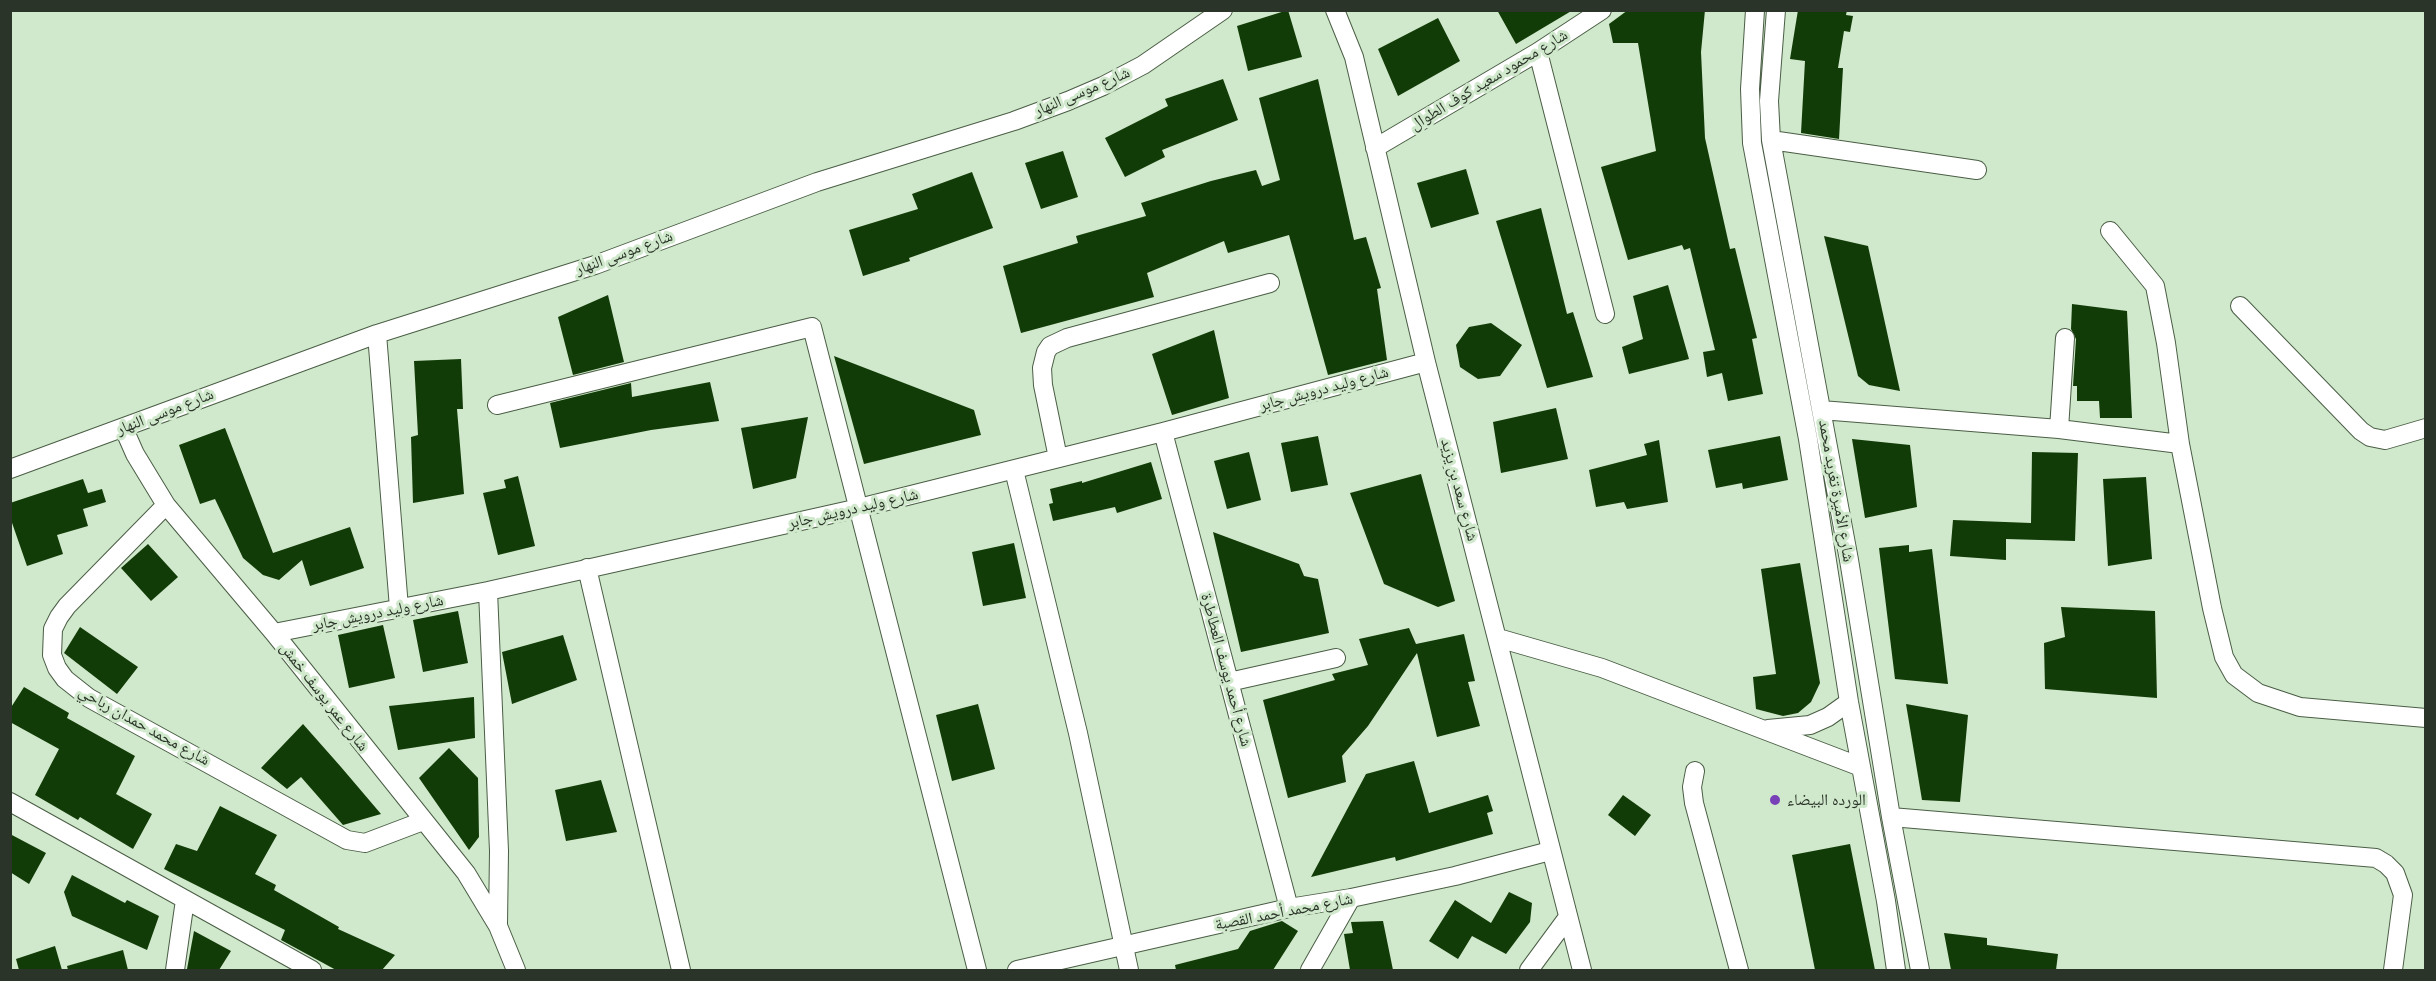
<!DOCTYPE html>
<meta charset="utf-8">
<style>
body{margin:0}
#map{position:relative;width:2436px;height:981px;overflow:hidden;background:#d0e8cb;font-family:"IBM Plex Sans",sans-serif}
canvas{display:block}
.frame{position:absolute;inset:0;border:12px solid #2a3428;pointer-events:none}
</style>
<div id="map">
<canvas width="2436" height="981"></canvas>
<div class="frame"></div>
</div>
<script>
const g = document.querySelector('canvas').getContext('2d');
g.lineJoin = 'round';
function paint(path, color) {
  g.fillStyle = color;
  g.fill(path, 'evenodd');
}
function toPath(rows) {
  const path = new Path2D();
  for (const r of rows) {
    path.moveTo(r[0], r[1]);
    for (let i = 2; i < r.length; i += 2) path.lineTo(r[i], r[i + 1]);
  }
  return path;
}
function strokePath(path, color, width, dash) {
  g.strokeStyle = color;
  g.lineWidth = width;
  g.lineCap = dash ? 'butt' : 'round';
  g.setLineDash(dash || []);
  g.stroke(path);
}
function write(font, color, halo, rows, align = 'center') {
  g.font = font + ' "IBM Plex Sans","Noto Naskh Arabic",sans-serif';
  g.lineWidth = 6;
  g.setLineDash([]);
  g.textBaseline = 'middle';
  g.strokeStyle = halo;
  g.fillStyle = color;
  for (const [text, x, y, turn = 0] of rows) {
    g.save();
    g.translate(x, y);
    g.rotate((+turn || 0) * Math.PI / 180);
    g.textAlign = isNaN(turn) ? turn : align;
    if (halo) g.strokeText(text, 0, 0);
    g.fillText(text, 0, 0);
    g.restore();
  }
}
paint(toPath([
 [1288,10,1302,57,1248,71,1237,26],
 [1497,10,1573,10,1516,44],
 [1628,10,1705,10,1701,52,1705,138,1730,249,1735,248,1757,338,1752,339,1763,394,1728,401,1722,373,1707,377,1703,352,1715,350,1690,248,1684,250,1682,245,1628,260,1601,167,1656,151,1638,43,1613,43,1609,24],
 [1798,10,1847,10,1846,15,1853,16,1850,32,1844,31,1838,68,1843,68,1839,139,1801,133,1805,61,1790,59],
 [1438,18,1460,61,1398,96,1378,49],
 [1223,79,1238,120,1162,150,1165,157,1125,177,1105,138,1168,106,1165,99],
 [1318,79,1354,240,1366,237,1381,288,1377,289,1387,360,1328,375,1289,235,1228,253,1224,241,1147,273,1154,297,1021,333,1003,266,1078,243,1076,236,1146,216,1141,203,1211,181,1256,170,1262,186,1280,180,1259,98],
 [1063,151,1078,197,1041,209,1025,163],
 [1466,169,1479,214,1431,228,1417,183],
 [972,172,993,228,909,258,910,261,863,276,849,230,918,209,912,194],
 [1541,208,1567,314,1573,312,1593,377,1547,388,1496,221],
 [1824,236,1868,246,1900,391,1869,385,1858,376],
 [1668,285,1689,359,1629,374,1622,347,1643,339,1633,296],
 [608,295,624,362,573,375,558,317],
 [2072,304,2127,311,2132,418,2100,418,2099,401,2077,401,2077,386,2073,386,2076,339,2071,329],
 [1491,323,1522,345,1500,376,1478,379,1460,367,1456,345,1469,327],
 [1214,330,1229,398,1172,415,1152,354],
 [834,356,974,410,981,435,864,464],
 [461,359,463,409,457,409,464,494,413,503,411,437,418,435,414,361],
 [710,382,719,421,651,430,560,448,550,403,631,383,632,397],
 [1556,408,1568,459,1501,473,1493,422],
 [808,417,796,478,753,489,741,428],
 [225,428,273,553,350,527,364,568,310,586,302,560,279,580,263,575,243,558,215,499,200,504,179,445],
 [1318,436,1328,485,1291,492,1281,443],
 [1780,436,1788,480,1743,489,1742,483,1716,488,1708,450],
 [1852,439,1910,445,1917,507,1865,518],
 [1659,440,1668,502,1627,509,1624,502,1596,507,1589,470,1647,455,1644,444],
 [1249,452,1261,500,1227,509,1214,461],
 [2032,452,2078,453,2075,541,2006,539,2006,560,1950,556,1953,520,2031,523],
 [1151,462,1162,499,1117,513,1115,507,1053,521,1049,504,1053,503,1050,489,1082,481,1082,483],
 [1421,474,1455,601,1438,607,1384,584,1350,493],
 [518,476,535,546,498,555,483,493,506,488,504,480],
 [2146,477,2152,559,2108,566,2103,479],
 [83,479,88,493,102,489,106,502,83,509,88,526,57,535,63,554,27,566,10,517,10,503],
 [1213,532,1299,564,1304,576,1318,579,1329,633,1241,652],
 [1014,543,1026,598,983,606,972,552],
 [148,544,178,577,151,601,121,568],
 [1909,545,1909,552,1932,549,1948,684,1895,679,1879,548],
 [1800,563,1820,683,1811,702,1798,713,1783,716,1756,709,1753,677,1776,674,1761,569],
 [2061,607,2155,611,2157,698,2045,689,2044,643,2065,637],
 [458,611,468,663,423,672,413,620],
 [383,625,395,678,349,688,338,635],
 [80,627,138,667,117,694,64,653],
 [1409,628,1416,644,1464,634,1475,681,1468,682,1480,726,1437,737,1417,653,1368,726,1342,756,1346,782,1288,798,1263,700,1335,680,1332,674,1368,665,1359,639],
 [563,635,577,680,512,704,502,652],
 [24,687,69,713,67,718,135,756,116,794,152,814,133,849,80,817,78,820,35,795,59,749,10,722,10,709],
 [474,697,475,738,398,750,389,706],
 [978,704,995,769,952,781,936,715],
 [1906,704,1968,715,1960,802,1922,800],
 [303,724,341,767,381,814,343,825,301,777,287,789,261,768],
 [449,748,478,778,479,837,469,850,419,778],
 [1414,761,1429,813,1488,795,1493,811,1487,813,1493,834,1396,861,1395,857,1311,877,1366,774],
 [601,780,617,832,566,841,555,790],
 [1623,795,1651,815,1635,836,1608,815],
 [220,806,277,835,255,874,276,885,274,890,339,927,338,929,395,955,382,970,336,970,281,940,285,930,164,869,176,844,197,851],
 [10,834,46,853,29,884,10,872],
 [1850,844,1875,970,1815,970,1792,855],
 [72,875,125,903,127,900,159,916,147,950,72,916,64,892],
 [1509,892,1532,903,1530,922,1506,954,1472,936,1458,959,1429,941,1455,900,1491,923],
 [1282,921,1298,931,1273,970,1176,970,1175,965,1238,949,1250,931],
 [1383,921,1393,970,1350,970,1344,934,1353,933,1351,922],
 [194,931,231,951,219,970,187,969],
 [1944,933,1987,938,1987,945,2058,954,2056,970,1951,970],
 [55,946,62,970,19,970,16,959],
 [123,950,128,970,68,970,67,966]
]), '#123c07');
const minor = toPath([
 [1335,10,1354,57,1426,362,1582,970],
 [1755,10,1750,89,1752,143,1808,439,1849,702,1886,901,1896,970],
 [1776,10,1769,101,1771,140,1849,560,1891,817,1920,970],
 [1538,52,1605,314],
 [1771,140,1977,170],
 [1375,148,1538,52,1602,10],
 [2110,231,2155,286,2166,343,2180,444,2212,608,2224,657,2234,675,2258,693,2300,707,2426,718],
 [2240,306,2361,431,2370,437,2385,440,2426,428],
 [377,334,399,608],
 [497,405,812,327,977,970],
 [1821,410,2059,429,2180,444],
 [124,429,135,454,166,505,274,633,466,873,498,926,516,970],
 [2059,429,2065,338],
 [1163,432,1289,908],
 [1058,458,1043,385,1042,368,1046,352,1050,346,1067,338,1270,283],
 [10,469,377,334,595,265,817,182,1014,121,1068,101,1103,86,1143,65,1223,10],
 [1014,470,1078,733,1129,970],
 [166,505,67,606,59,617,53,629,52,655,57,668,65,679,89,698,347,840,365,843,423,821],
 [587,568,681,970],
 [488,591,499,851,498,924],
 [274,633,488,591,859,508,1163,432,1426,362],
 [1498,638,1602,668,1861,767],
 [1229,682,1336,658],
 [1768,729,1810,725,1828,717,1849,702],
 [1695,771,1692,787,1694,803,1739,970],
 [10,802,312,970],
 [1891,817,2376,858,2386,864,2395,873,2403,895,2393,970],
 [175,970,185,900],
 [1017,970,1289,908,1351,898,1455,876,1550,851],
 [1310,970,1351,898],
 [1529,970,1568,917]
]);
strokePath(minor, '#4a5e45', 20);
strokePath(minor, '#fff', 18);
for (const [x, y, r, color] of [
 [1775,800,6,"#7941b7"]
]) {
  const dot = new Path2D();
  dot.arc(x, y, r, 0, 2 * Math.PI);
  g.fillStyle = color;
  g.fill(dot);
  strokePath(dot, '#d0e8cb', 2);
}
write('16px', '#2a3428', '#d0e8cb', [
 ["شارع محمود سعيد كوف الطوال",1489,80,-31],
 ["شارع موسى النهار",1082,92,-23],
 ["شارع موسى النهار",624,253,-20],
 ["شارع وليد درويش جابر",1324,389,-15],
 ["شارع موسى النهار",165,412,-21],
 ["شارع سعد بن يزيد",1459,490,75],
 ["شارع الأميرة تغريد محمد",1836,491,80],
 ["شارع وليد درويش جابر",853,509,-13],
 ["شارع وليد درويش جابر",378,613,-11],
 ["شارع أحمد يوسف العطاطرة",1226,670,75],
 ["شارع عمر يوسف خمش",324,697,52],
 ["شارع محمد حمدان رباحي",144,726,29],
 ["شارع محمد أحمد القصبة",1284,912,-11]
]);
write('16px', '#2a3428', '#d0e8cb', [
 ["الورده البيضاء",1787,800]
], 'left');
</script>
